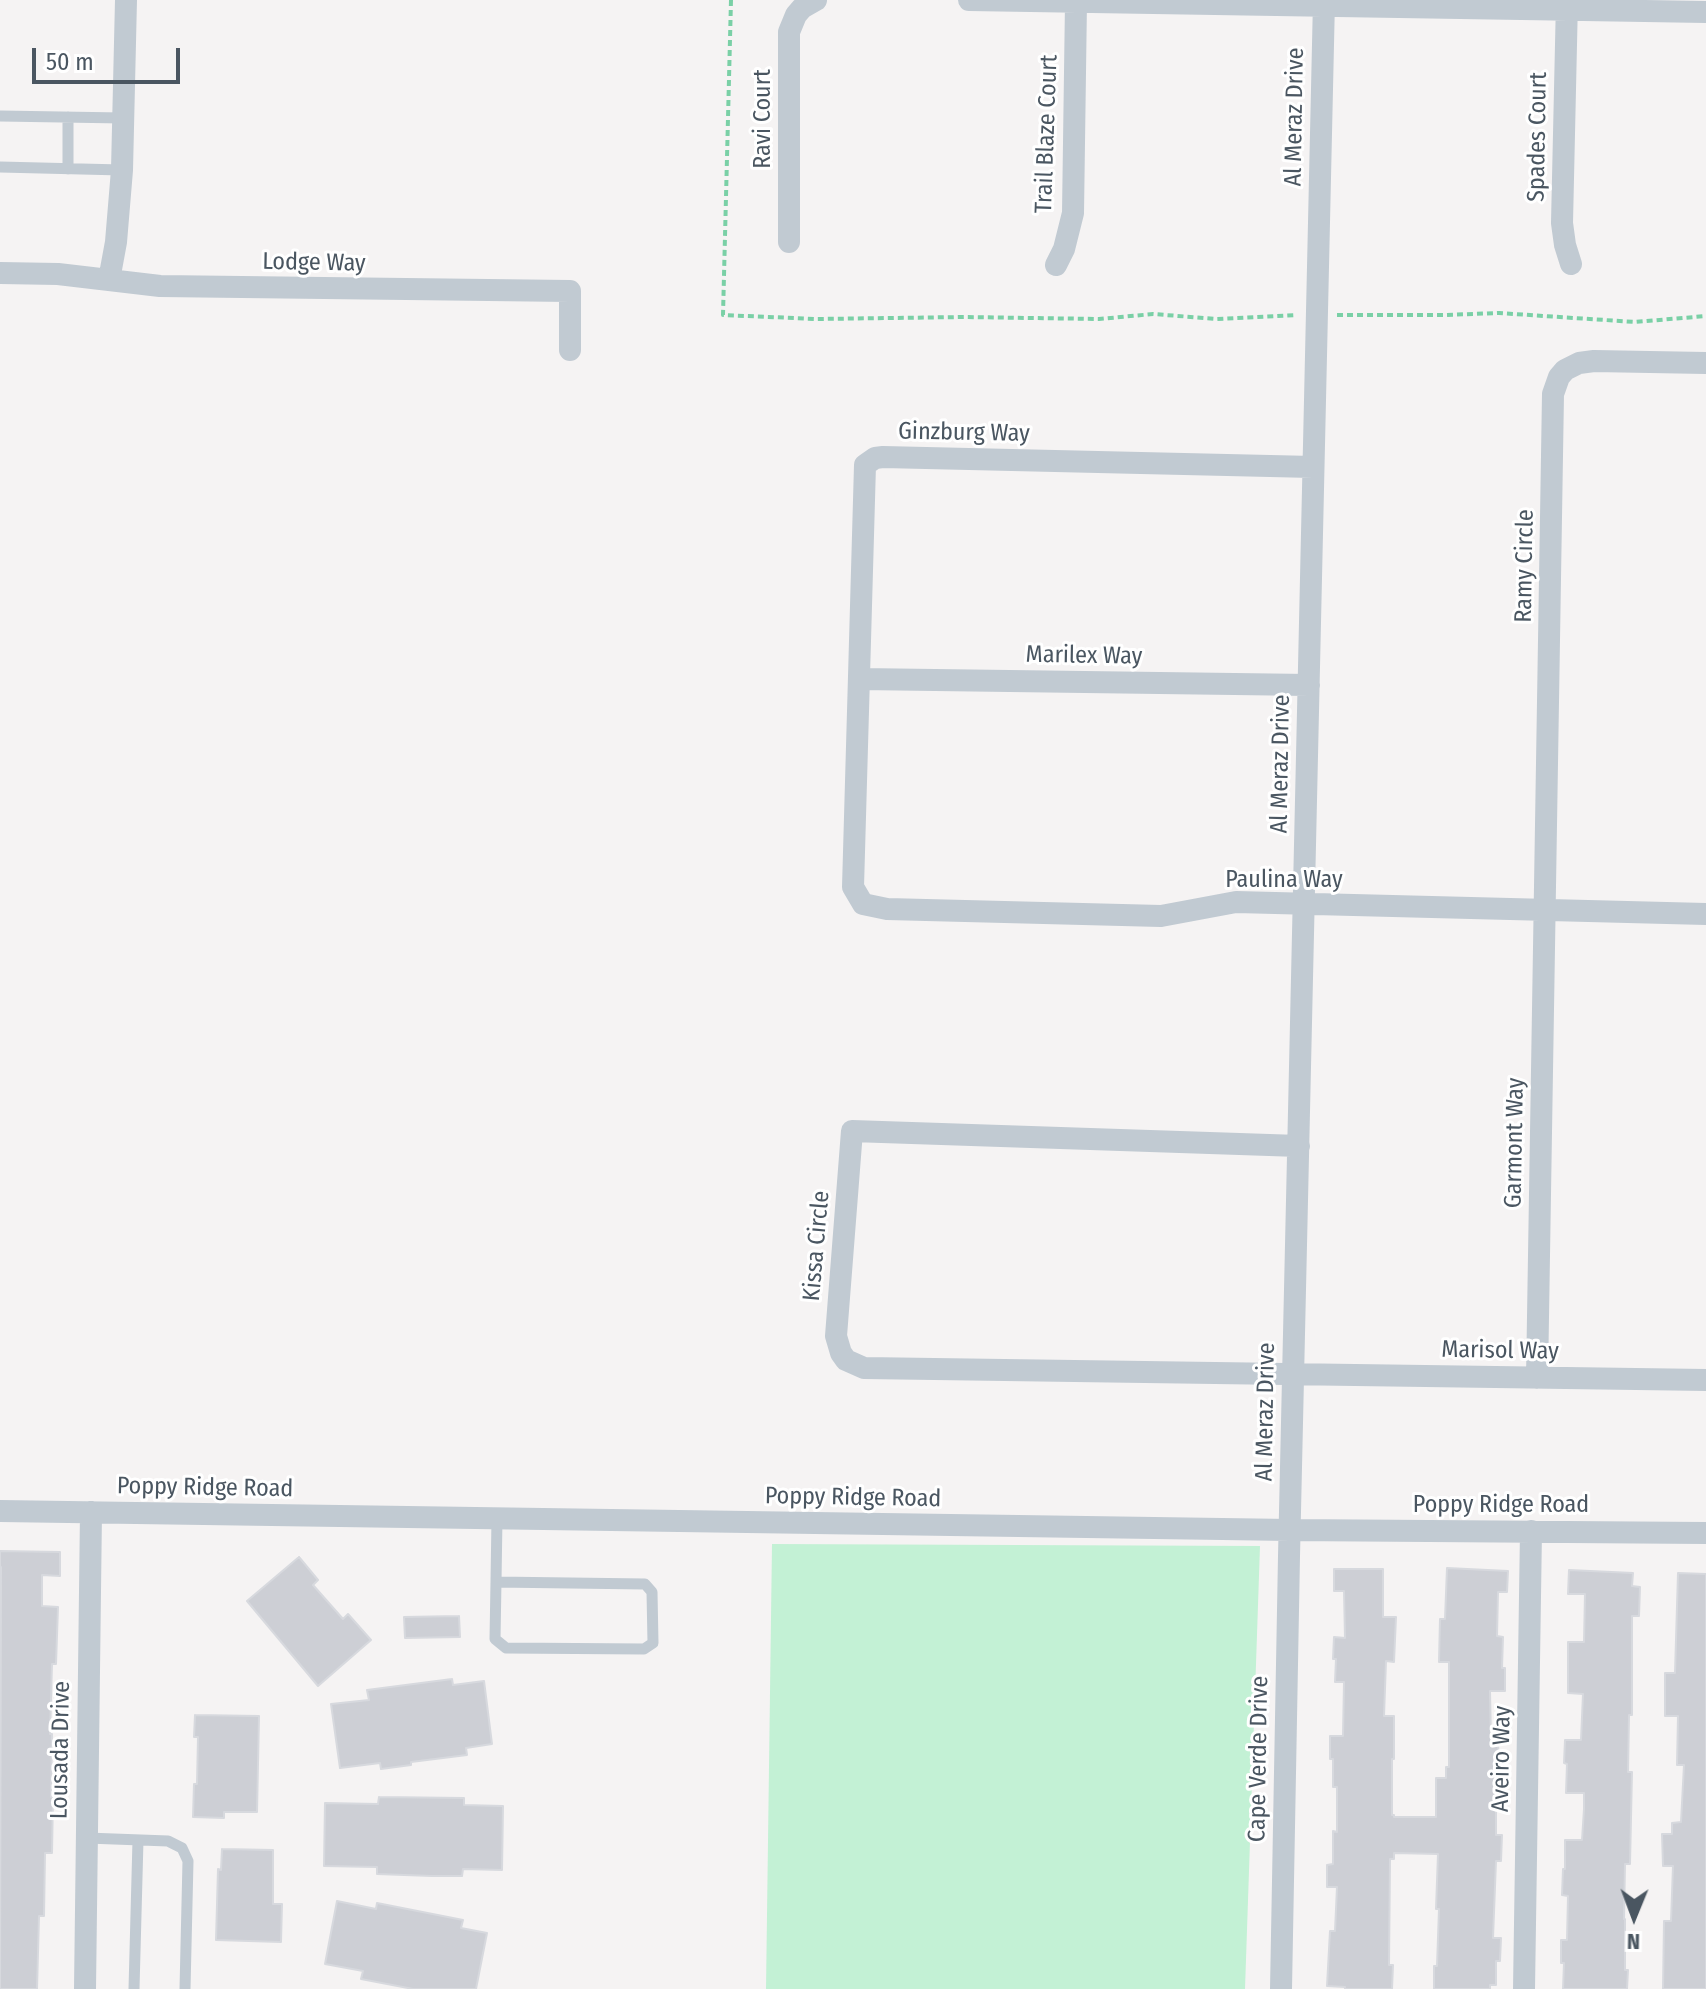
<!DOCTYPE html>
<style>
body{margin:0}
#map{position:relative;width:1706px;height:1989px;overflow:hidden;background:#f5f3f3;font-family:"Fira Sans Condensed",sans-serif}
canvas{display:block}
.north{position:absolute;left:1594px;top:1877px;width:80px;height:80px;-webkit-text-stroke:6px #fff;paint-order:stroke;rotate:181deg;font-size:22px;font-weight:700;line-height:32px;text-align:center;color:#4a5661}
.north::after{content:'';display:block;margin:auto;width:28px;height:36px;background:#4a5661;clip-path:polygon(50% 0,100% 100%,50% 72%,0 100%)}
.scale{position:absolute;left:32px;top:48px;width:148px;height:36px;box-sizing:border-box;border:4px solid #4a5661;border-top:0;padding-left:10px;font-size:24px;line-height:28px;white-space:nowrap;color:#4a5661;-webkit-text-stroke:6px #fff;paint-order:stroke}
</style>
<div id="map">
<canvas width="1706" height="1989"></canvas>
<div class="north">N</div>
<div class="scale">50 m</div>
</div>
<script>
const g = document.querySelector('canvas').getContext('2d');
g.lineJoin = 'round';
function paint(path, color) {
  g.fillStyle = color;
  g.fill(path, 'evenodd');
}
function toPath(rows) {
  const path = new Path2D();
  for (const r of rows) {
    path.moveTo(r[0], r[1]);
    for (let i = 2; i < r.length; i += 2) path.lineTo(r[i], r[i + 1]);
  }
  return path;
}
function strokePath(path, color, width, dash) {
  g.strokeStyle = color;
  g.lineWidth = width;
  g.lineCap = dash ? 'butt' : 'round';
  g.setLineDash(dash || []);
  g.stroke(path);
}
function write(font, color, halo, rows, align = 'center') {
  g.font = font + ' "Fira Sans Condensed",sans-serif';
  g.lineWidth = 6;
  g.setLineDash([]);
  g.textBaseline = 'middle';
  g.strokeStyle = halo;
  g.fillStyle = color;
  for (const [text, x, y, turn = 0] of rows) {
    g.save();
    g.translate(x, y);
    g.rotate((+turn || 0) * Math.PI / 180);
    g.textAlign = isNaN(turn) ? turn : align;
    if (halo) g.strokeText(text, 0, 0);
    g.fillText(text, 0, 0);
    g.restore();
  }
}
paint(toPath([
 [772,1544,1260,1546,1245,1989,766,1989]
]), '#c3f1d5');
const building = toPath([
 [0,1551,60,1552,60,1576,42,1575,42,1606,58,1607,56,1664,52,1664,50,1734,52,1734,51,1797,53,1797,52,1853,45,1853,44,1916,39,1916,37,1989,0,1989,1,1567,0,1567,0,1551],
 [299,1557,318,1580,313,1585,343,1619,348,1614,371,1640,318,1686,247,1601,299,1557],
 [1447,1568,1508,1571,1507,1592,1498,1592,1497,1636,1503,1637,1502,1668,1505,1668,1505,1691,1490,1691,1491,1740,1498,1740,1499,1768,1504,1768,1503,1789,1496,1789,1496,1835,1502,1835,1501,1861,1496,1861,1493,1938,1501,1938,1500,1961,1496,1961,1496,1985,1490,1985,1490,1989,1434,1989,1434,1966,1437,1966,1439,1909,1436,1909,1438,1854,1394,1853,1394,1859,1390,1859,1389,1965,1393,1965,1392,1989,1345,1989,1345,1987,1327,1986,1330,1931,1335,1931,1337,1887,1327,1887,1327,1865,1333,1864,1333,1831,1337,1832,1337,1787,1333,1787,1333,1759,1330,1759,1330,1736,1343,1736,1344,1682,1335,1682,1336,1659,1333,1659,1334,1637,1345,1638,1344,1591,1334,1591,1334,1569,1383,1569,1383,1617,1396,1617,1394,1662,1386,1661,1384,1716,1394,1716,1394,1759,1392,1759,1392,1815,1394,1815,1394,1817,1436,1817,1436,1778,1446,1778,1446,1767,1449,1767,1449,1662,1439,1662,1440,1619,1445,1619,1447,1568],
 [1569,1570,1633,1573,1632,1586,1640,1587,1639,1616,1632,1616,1632,1715,1629,1715,1628,1772,1632,1772,1630,1864,1625,1864,1624,1919,1625,1919,1625,1970,1628,1970,1627,1989,1563,1989,1564,1963,1561,1963,1561,1940,1567,1940,1568,1896,1562,1895,1563,1869,1565,1869,1565,1840,1582,1840,1584,1809,1584,1793,1566,1793,1567,1764,1564,1763,1565,1740,1581,1740,1583,1694,1568,1693,1568,1642,1584,1642,1585,1594,1568,1594,1569,1570],
 [1678,1573,1706,1574,1706,1989,1663,1989,1664,1921,1671,1921,1673,1866,1663,1866,1662,1834,1672,1834,1672,1823,1681,1822,1684,1765,1677,1765,1678,1716,1665,1716,1665,1673,1675,1673,1678,1573],
 [459,1616,460,1637,405,1638,404,1617,459,1616],
 [452,1679,453,1685,484,1681,492,1744,466,1748,467,1755,411,1762,411,1765,381,1769,380,1763,340,1768,331,1704,369,1700,367,1690,452,1679],
 [195,1715,259,1716,257,1812,224,1812,224,1818,193,1817,194,1784,197,1784,198,1737,194,1737,195,1715],
 [379,1797,464,1798,464,1805,503,1806,502,1870,463,1869,462,1876,432,1876,377,1874,377,1867,324,1866,325,1803,378,1804,379,1797],
 [222,1849,273,1850,273,1904,282,1904,281,1942,216,1940,218,1869,221,1870,222,1849],
 [337,1901,376,1909,377,1903,463,1920,461,1928,487,1933,476,1989,413,1989,361,1979,363,1971,325,1964,337,1901]
]);
paint(building, '#cdcfd5');
strokePath(building, '#d7d9de', 2);
strokePath(toPath([
 [731,0,723,315,816,319,965,317,1099,319,1153,314,1217,319,1296,315],
 [1337,315,1444,315,1499,313,1635,322,1706,316]
]), '#7ad0a6', 4, [6, 4]);
strokePath(toPath([
 [0,116,123,118],
 [0,167,122,170],
 [68,169,68,117],
 [496,1582,645,1584,652,1592,653,1643,644,1649,506,1648,495,1639,496,1582,497,1518],
 [87,1838,168,1841,182,1848,188,1861,185,1989],
 [134,1989,138,1840]
]), '#c1cad2', 11);
strokePath(toPath([
 [969,0,1706,12],
 [1567,0,1562,223,1565,245,1571,264],
 [789,242,789,32,796,15,802,8,816,0],
 [1056,265,1064,249,1073,213,1076,2],
 [0,273,58,274,160,286,570,291,570,350],
 [109,280,116,242,122,170,126,0],
 [1313,467,883,457,875,458,865,465,853,887,863,904,887,909,1161,916,1236,902,1706,914],
 [860,679,1309,685],
 [1299,1146,852,1131,836,1336,841,1353,846,1360,864,1368,1706,1380],
 [1537,1378,1553,394,1559,377,1565,370,1579,363,1594,361,1706,363],
 [0,1511,1290,1530,1706,1533],
 [85,1989,91,1512],
 [1281,1989,1289,1556,1324,0],
 [1524,1989,1531,1531]
]), '#c1cad2', 22);
write('24px', '#4a5661', '#fff', [
 ["Al Meraz Drive",1295,117,-89],
 ["Ravi Court",763,119,-90],
 ["Trail Blaze Court",1047,134,-88],
 ["Spades Court",1538,137,-89],
 ["Lodge Way",314,263,1],
 ["Ginzburg Way",964,433,1],
 ["Ramy Circle",1525,566,-89],
 ["Marilex Way",1084,656,1],
 ["Al Meraz Drive",1281,764,-89],
 ["Paulina Way",1284,880],
 ["Garmont Way",1515,1143,-89],
 ["Kissa Circle",817,1246,-85],
 ["Marisol Way",1500,1351,1],
 ["Al Meraz Drive",1266,1412,-89],
 ["Poppy Ridge Road",205,1488,1],
 ["Poppy Ridge Road",853,1498,1],
 ["Poppy Ridge Road",1501,1505],
 ["Lousada Drive",61,1750,-89],
 ["Cape Verde Drive",1259,1759,-89],
 ["Aveiro Way",1502,1759,-89]
]);
</script>
